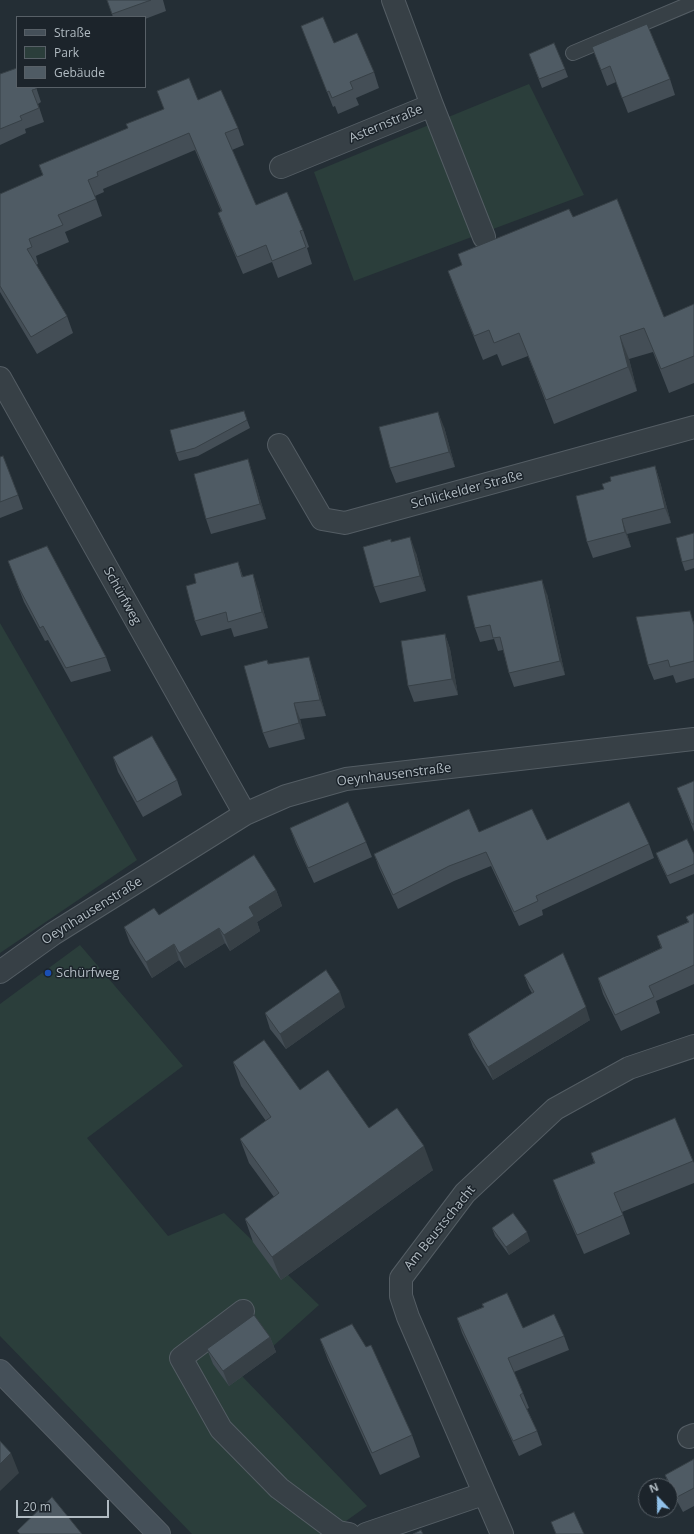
<!DOCTYPE html>
<meta charset="utf-8">
<style>
body{margin:0}
#map{position:relative;width:694px;height:1534px;overflow:hidden;background:#242e35;font-family:"Open Sans",sans-serif}
canvas{display:block}
.legend{position:absolute;left:16px;top:16px;width:130px;height:72px;box-sizing:border-box;background:#1c242b;border:1px solid #586067;margin:0;padding:5px 7px;list-style:none;font-size:12px;color:#b1bbc2}
.legend li{display:flex;align-items:center;gap:8px;height:20px}
.legend b{width:20px;border:1px solid #586067}
.north{position:absolute;left:638px;top:1478px;width:40px;height:40px;box-sizing:border-box;background:#1c242b;border:1px solid #586067;border-radius:50%;rotate:338deg;font-size:11px;font-weight:700;line-height:16px;text-align:center;color:#b1bbc2}
.north::after{content:'';display:block;margin:auto;width:14px;height:18px;background:#90c0e9;clip-path:polygon(50% 0,100% 100%,50% 72%,0 100%)}
.scale{position:absolute;left:16px;top:1500px;width:93px;height:18px;box-sizing:border-box;border:2px solid #b1bbc2;border-top:0;padding-left:5px;font-size:12px;line-height:14px;white-space:nowrap;color:#b1bbc2;-webkit-text-stroke:3px #1c242b;paint-order:stroke}
</style>
<div id="map">
<canvas width="694" height="1534"></canvas>
<ul class="legend">
<li><b style="height:5px;background:#455059"></b>Straße</li>
<li><b style="height:11px;background:#2b3e3b"></b>Park</li>
<li><b style="height:11px;background:#4f5b64"></b>Gebäude</li>
</ul>
<div class="north">N</div>
<div class="scale">20 m</div>
</div>
<script>
const g = document.querySelector('canvas').getContext('2d');
g.lineJoin = 'round';
function paint(path, color) {
  g.fillStyle = color;
  g.fill(path, 'evenodd');
}
function toPath(rows) {
  const path = new Path2D();
  for (const r of rows) {
    path.moveTo(r[0], r[1]);
    for (let i = 2; i < r.length; i += 2) path.lineTo(r[i], r[i + 1]);
  }
  return path;
}
function strokePath(path, color, width, dash) {
  g.strokeStyle = color;
  g.lineWidth = width;
  g.lineCap = dash ? 'butt' : 'round';
  g.setLineDash(dash || []);
  g.stroke(path);
}
function write(font, color, halo, rows, align = 'center') {
  g.font = font + ' "Open Sans",sans-serif';
  g.lineWidth = 3;
  g.setLineDash([]);
  g.textBaseline = 'middle';
  g.strokeStyle = halo;
  g.fillStyle = color;
  for (const [text, x, y, turn = 0] of rows) {
    g.save();
    g.translate(x, y);
    g.rotate((+turn || 0) * Math.PI / 180);
    g.textAlign = isNaN(turn) ? turn : align;
    if (halo) g.strokeText(text, 0, 0);
    g.fillText(text, 0, 0);
    g.restore();
  }
}
paint(toPath([
 [529,84,584,195,354,281,314,172],
 [0,623,137,860,0,953],
 [80,945,183,1066,87,1138,168,1236,224,1213,319,1305,241,1375,367,1506,328,1534,192,1534,0,1336,0,1004]
]), '#2b3e3b');
const lane = toPath([
 [573,53,694,2]
]);
const street = toPath([
 [432,105,484,237],
 [281,167,432,105,393,0],
 [0,378,245,814],
 [279,445,322,519,345,523,694,427],
 [0,972,53,934,245,814,286,796,346,779,694,739],
 [243,1311,181,1358,221,1429,279,1488,338,1532,349,1534],
 [689,1437,694,1435],
 [366,1534,483,1494],
 [502,1534,408,1317,401,1296,401,1278,465,1193,555,1109,629,1068,694,1046]
]);
const secondary = toPath([
 [0,1371,159,1534]
]);
strokePath(lane, '#545d64', 16);
strokePath(street, '#545d64', 24);
strokePath(secondary, '#545d64', 24);
strokePath(lane, '#374046', 14);
strokePath(street, '#374046', 22);
strokePath(secondary, '#455059', 22);
paint(toPath([
 [107,0,163,0,166,11,145,19,145,17,113,17],
 [301,26,334,43,374,72,379,88,356,98,359,105,338,114,335,106,333,107],
 [592,47,670,79,675,95,628,113,616,82,607,86],
 [529,54,565,69,568,77,542,88],
 [0,74,36,87,41,102,38,104,44,122,25,129,26,133,0,145],
 [157,91,198,100,238,128,244,145,232,150,256,205,303,230,309,247,307,248,312,264,278,278,272,262,243,274,224,229,218,213,221,211,195,150,103,189,104,192,95,196,102,216,65,232,69,242,36,256,38,264,36,265,67,316,73,333,37,354,0,292,0,194,43,176,39,165,128,128,164,109],
 [573,217,664,317,694,304,694,383,669,393,653,352,629,359,637,391,554,424,528,356,502,366,497,354,483,360,457,295,448,271,462,265,458,254],
 [247,420,250,428,198,456,179,461,176,453],
 [444,427,455,467,396,483,390,468],
 [0,457,18,495,23,509,0,518],
 [655,466,660,482,671,523,627,534,631,547,593,558,587,542,611,481],
 [253,475,266,519,211,534,206,519],
 [694,533,694,568,685,571,682,562],
 [391,539,391,542,416,553,426,591,380,603,374,587],
 [8,561,106,657,111,671,71,682,48,640,45,641,24,602],
 [238,562,243,577,258,590,268,628,234,637,231,628,201,636,195,621,196,583],
 [547,594,565,675,514,687,509,673,503,650,498,651,494,639,480,642,475,628],
 [694,621,694,678,676,683,673,675,654,680,648,665],
 [445,634,450,649,458,695,414,702,408,686],
 [267,660,269,664,314,673,326,716,300,719,305,739,269,748,263,733],
 [113,757,177,780,182,795,143,817,118,772],
 [694,781,694,832,677,788],
 [290,828,366,842,372,857,314,883,296,844],
 [479,832,547,840,649,844,654,858,542,910,543,915,519,926,491,866,454,881,398,909,379,868,374,854],
 [656,853,694,854,694,874,670,884,659,861],
 [276,890,282,906,257,922,260,931,230,951,225,943,185,968,179,960,152,978,130,943,124,927,159,915],
 [694,913,694,984,656,1001,660,1013,621,1031,603,994,598,978,661,948,657,936,688,922,686,917],
 [524,975,590,1020,493,1080,473,1047,468,1034,532,993,529,988],
 [345,1007,286,1049,270,1029,265,1013],
 [233,1062,300,1090,369,1128,433,1170,281,1280,253,1242,245,1219,274,1197,249,1163,240,1139,266,1121,241,1086],
 [675,1118,694,1163,694,1183,622,1212,630,1234,584,1254,560,1199,553,1180,594,1163,591,1153],
 [492,1228,530,1241,509,1255,495,1236],
 [482,1304,523,1328,564,1336,569,1350,514,1372,523,1393,529,1408,527,1409,537,1431,542,1445,519,1456,462,1333,457,1318,483,1307],
 [270,1337,276,1352,229,1386,213,1364,207,1349],
 [320,1339,366,1347,412,1435,420,1457,380,1475,328,1360],
 [694,1459,694,1506,683,1512,671,1490,670,1486,669,1486,665,1475]
]), '#444e56');
paint(toPath([
 [620,336,629,359,637,391,628,367],
 [438,412,444,427,455,467,449,452],
 [248,459,253,475,266,519,260,504],
 [655,466,660,482,671,523,665,508],
 [622,519,627,534,631,547,625,532],
 [410,537,416,553,426,591,420,576],
 [253,574,258,590,268,628,262,612],
 [542,580,547,594,565,675,560,661],
 [445,634,450,649,458,695,452,679],
 [309,657,314,673,326,716,320,700],
 [294,703,300,719,305,739,299,723],
 [276,890,282,906,257,922,260,931,230,951,224,935,249,907],
 [219,928,225,943,185,968,179,953],
 [174,944,179,960,152,978,146,962],
 [340,992,345,1007,286,1049,280,1034],
 [586,1007,590,1020,493,1080,488,1067],
 [424,1146,433,1170,281,1280,272,1257],
 [527,1232,530,1241,509,1255,506,1247],
 [270,1337,276,1352,229,1386,223,1371],
 [11,1453,19,1473,0,1491,0,1464]
]), '#374046');
const building = toPath([
 [107,0,151,0,112,14,107,0],
 [323,17,334,43,357,33,374,72,350,82,353,89,332,98,329,91,327,92,301,26,323,17],
 [647,24,670,79,622,98,610,66,601,70,592,47,647,24],
 [554,43,565,69,539,79,529,54,554,43],
 [17,68,17,87,36,87,36,89,32,90,39,108,20,116,22,120,0,129,0,74,17,68],
 [189,78,198,100,221,90,238,128,225,133,256,205,287,192,303,230,300,231,306,247,272,261,266,245,237,257,218,213,222,211,189,133,97,172,98,176,88,180,96,199,58,215,63,225,29,239,32,247,27,249,67,316,31,337,0,286,0,194,43,175,39,165,128,128,126,124,164,109,157,91,189,78],
 [617,199,664,317,694,304,694,356,661,369,644,328,620,336,628,367,546,400,519,333,494,343,489,330,474,336,448,271,462,265,458,254,569,209,573,217,617,199],
 [244,411,247,420,195,448,176,453,170,430,244,411],
 [438,412,449,452,390,468,379,427,438,412],
 [3,456,18,495,0,502,0,457,3,456],
 [248,459,260,504,206,519,194,474,248,459],
 [655,466,665,508,622,519,625,532,587,542,576,496,604,489,602,484,611,481,610,477,655,466],
 [694,533,694,559,682,562,676,538,694,533],
 [410,537,420,576,374,587,363,547,391,539,391,542,410,537],
 [47,546,106,657,66,668,43,626,40,628,19,588,8,561,47,546],
 [238,562,242,577,253,574,262,612,228,622,226,612,195,621,186,586,196,583,194,574,238,562],
 [542,580,560,661,509,673,500,637,493,638,490,625,475,628,467,596,542,580],
 [690,611,694,625,694,661,670,667,668,660,648,665,636,617,690,611],
 [445,634,452,679,408,686,401,641,445,634],
 [309,657,320,700,294,703,299,723,263,733,244,666,267,660,268,664,309,657],
 [152,736,177,780,137,802,113,757,152,736],
 [694,781,694,824,692,824,677,788,694,781],
 [348,802,366,842,308,868,290,828,348,802],
 [629,802,649,844,536,896,538,901,514,912,486,852,449,866,393,895,374,854,469,809,479,832,532,809,547,840,629,802],
 [687,839,694,854,694,864,667,876,656,853,687,839],
 [254,855,276,890,249,907,254,916,224,935,219,928,179,953,174,944,146,962,124,927,154,908,159,915,254,855],
 [694,913,694,965,649,986,654,997,615,1015,598,978,662,948,657,936,689,922,686,917,694,913],
 [563,953,586,1007,488,1067,468,1034,534,992,524,975,563,953],
 [326,970,340,992,280,1034,265,1013,326,970],
 [264,1040,300,1090,328,1070,369,1128,397,1108,424,1146,272,1257,245,1219,279,1193,240,1139,271,1117,233,1062,264,1040],
 [675,1118,693,1161,614,1193,623,1215,577,1235,553,1180,595,1163,591,1153,675,1118],
 [513,1213,527,1232,506,1247,492,1228,513,1213],
 [507,1293,523,1328,554,1314,564,1336,508,1358,523,1393,520,1395,537,1431,513,1441,457,1318,484,1307,482,1304,507,1293],
 [254,1315,270,1337,223,1371,207,1349,254,1315],
 [352,1324,366,1347,371,1345,412,1435,372,1453,320,1339,352,1324],
 [0,1441,11,1453,0,1464,0,1441],
 [694,1459,694,1488,677,1497,665,1475,694,1459],
 [52,1497,82,1534,20,1534,17,1531,52,1497],
 [574,1512,584,1534,556,1534,551,1522,574,1512],
 [421,1530,423,1534,413,1534,421,1530]
]);
paint(building, '#4f5b64');
strokePath(building, '#374046', 1);
for (const [x, y, r, color] of [
 [48,973,4,"#1a4fb4"]
]) {
  const dot = new Path2D();
  dot.arc(x, y, r, 0, 2 * Math.PI);
  g.fillStyle = color;
  g.fill(dot);
  strokePath(dot, '#1c242b', 1.5);
}
write('13px', '#b1bbc2', '#1c242b', [
 ["Asternstraße",386,124,-23],
 ["Schlickelder Straße",467,490,-15],
 ["Schürfweg",122,596,61],
 ["Oeynhausenstraße",394,775,-7],
 ["Oeynhausenstraße",92,911,-32],
 ["Am Beustschacht",440,1228,-51]
]);
write('13px', '#b1bbc2', '#1c242b', [
 ["Schürfweg",56,973]
], 'left');
</script>
